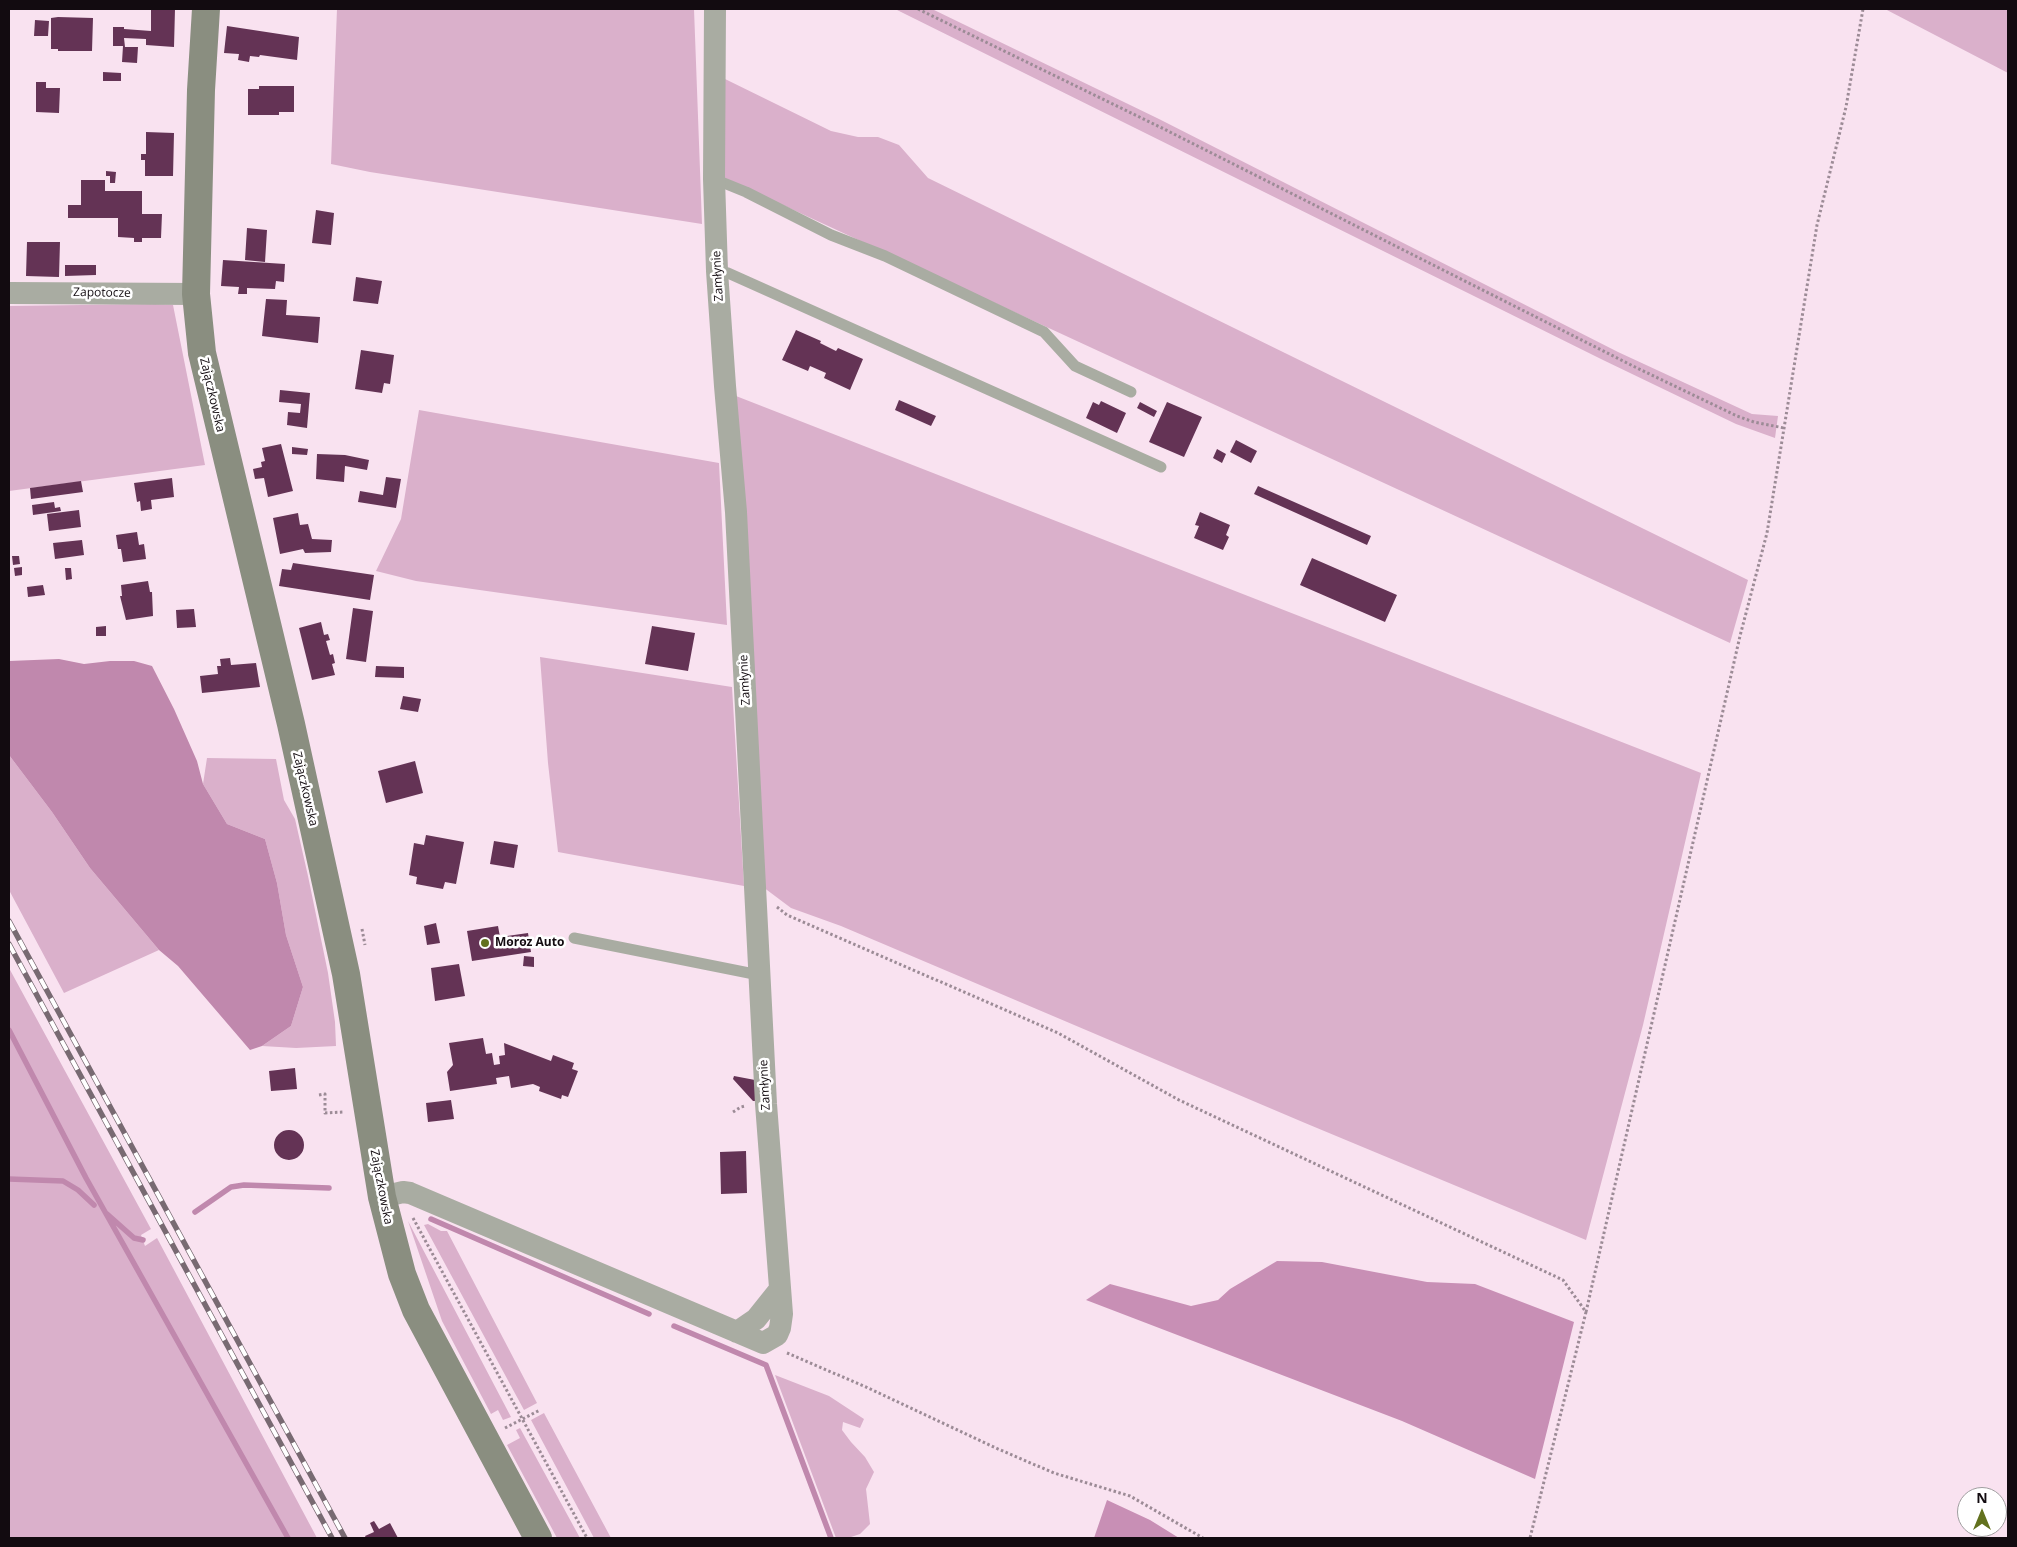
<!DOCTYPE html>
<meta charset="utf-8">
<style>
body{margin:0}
#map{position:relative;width:2017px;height:1547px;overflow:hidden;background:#f9e2f0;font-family:"Open Sans",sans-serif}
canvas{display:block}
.frame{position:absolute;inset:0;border:10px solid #120b10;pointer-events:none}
.north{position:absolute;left:1957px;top:1487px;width:50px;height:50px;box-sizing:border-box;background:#fff;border:1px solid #a09d9f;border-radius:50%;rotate:0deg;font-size:14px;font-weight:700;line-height:20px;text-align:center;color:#120b10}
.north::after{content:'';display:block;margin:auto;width:18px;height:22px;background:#62711e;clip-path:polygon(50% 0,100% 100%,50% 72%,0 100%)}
</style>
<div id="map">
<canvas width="2017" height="1547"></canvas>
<div class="frame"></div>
<div class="north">N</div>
</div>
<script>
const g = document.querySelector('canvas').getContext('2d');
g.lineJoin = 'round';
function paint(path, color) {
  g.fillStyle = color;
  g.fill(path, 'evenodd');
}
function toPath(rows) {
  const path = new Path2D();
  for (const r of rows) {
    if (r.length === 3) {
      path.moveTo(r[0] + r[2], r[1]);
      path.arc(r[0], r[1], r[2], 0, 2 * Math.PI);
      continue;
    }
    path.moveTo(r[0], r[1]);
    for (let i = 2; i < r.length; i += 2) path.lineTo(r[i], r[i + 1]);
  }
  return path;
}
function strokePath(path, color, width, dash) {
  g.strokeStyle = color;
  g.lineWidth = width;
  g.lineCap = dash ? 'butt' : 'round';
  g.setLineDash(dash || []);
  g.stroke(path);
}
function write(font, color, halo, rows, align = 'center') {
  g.font = font + ' "Open Sans",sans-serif';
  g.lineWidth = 5;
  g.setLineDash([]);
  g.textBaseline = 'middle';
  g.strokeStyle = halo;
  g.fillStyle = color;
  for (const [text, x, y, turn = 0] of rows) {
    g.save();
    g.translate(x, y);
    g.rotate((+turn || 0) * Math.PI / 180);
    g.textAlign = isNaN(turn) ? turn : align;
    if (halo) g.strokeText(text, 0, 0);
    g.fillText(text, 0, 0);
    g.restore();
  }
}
paint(toPath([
 [337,9,694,9,702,224,370,172,331,164],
 [895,9,932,9,1159,119,1618,352,1752,414,1778,416,1775,438,1736,424,1603,360],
 [1885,9,2008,9,2008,73],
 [723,78,831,131,858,137,878,137,899,145,928,178,1748,580,1730,643,720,176],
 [155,304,173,305,205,465,9,491,9,306],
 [736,396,1701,773,1643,1025,1586,1240,1305,1123,841,926,791,908,763,887],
 [419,410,719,463,727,625,416,581,376,571,401,519],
 [540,657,732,687,744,886,558,852,548,763],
 [9,755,52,812,90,868,159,950,64,993,9,890],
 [207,758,276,759,284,800,295,819,308,876,328,973,335,1022,336,1046,296,1048,262,1046,291,1026,303,987,286,935,277,883,265,839,227,824,203,784],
 [9,968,151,1229,141,1235,145,1246,157,1238,317,1538,9,1538],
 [408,1221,511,1417,503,1420,498,1410,491,1414,442,1321],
 [428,1224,441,1231,447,1231,537,1403,524,1410,424,1225],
 [775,1375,829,1396,864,1419,860,1428,843,1422,842,1430,851,1442,865,1457,874,1472,866,1489,870,1524,860,1534,848,1538,836,1538],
 [544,1413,611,1538,594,1538,531,1420],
 [520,1428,580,1538,557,1538,507,1445,520,1438,516,1430]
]), '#dab0cb');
paint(toPath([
 [1277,1261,1322,1262,1427,1282,1475,1284,1574,1322,1535,1479,1402,1421,1086,1300,1110,1284,1191,1306,1218,1300,1230,1289],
 [1107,1500,1150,1520,1179,1538,1094,1538]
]), '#c88fb5');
paint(toPath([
 [59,659,84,664,110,661,134,661,152,666,174,709,197,761,203,784,227,824,265,839,277,883,286,935,303,987,291,1026,262,1046,250,1050,178,966,159,950,90,868,52,812,9,755,9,661]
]), '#c088ad');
strokePath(toPath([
 [9,1030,86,1178,288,1538],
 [9,1179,63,1181,78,1190,94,1205],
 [195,1212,231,1187,244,1185,329,1188],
 [107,1214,134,1238,143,1240],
 [431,1219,649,1314],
 [674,1326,766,1365,831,1538]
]), '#c088ad', 5.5);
paint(toPath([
 [151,9,175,9,174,47,146,45,146,39,124,38,125,47,138,47,137,63,122,62,123,46,113,46,113,27,124,27,124,29,151,31],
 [58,17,93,18,92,51,58,51,58,49,51,49,51,18],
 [35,20,49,21,48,36,34,36],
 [227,26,299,37,297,60,260,55,259,57,250,56,249,62,238,60,239,54,224,53],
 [103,72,121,73,121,81,103,81],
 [36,82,46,82,46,88,60,88,59,113,36,112],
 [259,86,294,86,294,112,279,112,279,115,248,115,248,89,259,89],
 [146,132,174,133,173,176,145,176,145,160,141,160,141,154,146,154],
 [106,171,116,172,115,183,110,183,110,176,106,176],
 [81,180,105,180,105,191,142,191,142,214,162,214,161,238,142,238,142,242,134,242,134,238,118,237,118,218,68,218,68,205,81,205],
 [316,210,334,213,331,245,312,243],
 [247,228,267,230,265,262,245,260],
 [27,242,60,242,59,277,26,276],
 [223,260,285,264,284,282,276,281,275,289,247,288,247,294,238,294,239,287,221,286],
 [65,265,96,265,96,275,65,276],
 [356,277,382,281,378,304,353,301],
 [266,299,287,300,286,315,320,317,318,343,262,336],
 [796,330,821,341,820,343,836,351,838,348,863,359,850,390,824,378,826,373,810,366,808,371,782,360],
 [361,350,394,355,390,384,384,383,382,393,355,389],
 [280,390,310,393,307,428,287,425,288,412,300,413,301,404,279,402],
 [899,400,936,416,931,426,895,410],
 [1101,401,1126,413,1117,433,1086,418,1093,402,1099,405],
 [1140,402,1157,411,1154,417,1137,408],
 [1167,402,1202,417,1184,457,1149,442],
 [1236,440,1257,451,1251,463,1230,452],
 [281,444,293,491,268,497,264,478,255,479,253,469,262,467,261,462,265,461,262,448],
 [292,447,308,449,307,455,292,454],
 [1217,449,1226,454,1222,463,1213,458],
 [317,454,345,455,369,460,367,470,345,466,344,482,316,479],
 [386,477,401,479,396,508,358,502,360,491,383,495],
 [172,478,174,497,151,500,152,509,141,511,140,501,137,502,134,483],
 [81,481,83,492,31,499,30,488],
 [1258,486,1371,536,1367,545,1254,494],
 [54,502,55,508,60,507,61,511,33,515,32,505],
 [79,510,81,527,49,531,47,514],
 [1200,512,1230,525,1226,535,1229,537,1223,550,1194,538,1199,526,1195,525],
 [298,513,300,525,308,524,312,539,332,540,331,552,305,553,303,549,280,554,273,518],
 [137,532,139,545,144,544,146,559,123,562,121,549,118,549,116,535],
 [82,540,84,555,55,559,53,543],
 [12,556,19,556,20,564,13,565],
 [1312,558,1397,595,1385,622,1300,585],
 [293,563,374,575,370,600,279,586,282,569,291,570],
 [22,567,22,575,15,576,14,568],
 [65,568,71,568,72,579,66,580],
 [148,581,150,592,152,592,153,616,126,620,120,596,122,596,121,585],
 [43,585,45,595,28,597,27,587],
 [353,608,373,611,366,662,346,659],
 [194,609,196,627,177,628,176,610],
 [321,622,324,635,328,634,330,640,326,641,330,655,333,654,335,663,332,664,335,675,312,680,299,628],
 [106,626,106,636,96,636,96,627],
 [652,626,695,633,688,671,645,664],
 [230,658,231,665,256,663,260,687,202,693,200,676,218,674,217,666,221,666,220,659],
 [376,666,404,667,404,678,375,677],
 [403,696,421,699,418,712,400,709],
 [415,761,423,793,386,803,378,771],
 [426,835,464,842,456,884,445,882,443,889,416,884,417,877,409,875,414,843,424,845],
 [494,841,518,845,514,868,490,864],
 [436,923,440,943,427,945,424,926],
 [498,926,500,937,528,933,531,952,472,961,467,931],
 [524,956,534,957,534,967,523,966],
 [459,964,465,996,435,1001,431,968],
 [483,1038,486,1054,492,1053,494,1065,500,1064,499,1056,505,1055,504,1043,551,1061,553,1055,574,1063,572,1069,578,1071,568,1097,562,1095,561,1099,539,1091,540,1087,533,1084,511,1088,509,1076,496,1078,497,1084,450,1091,447,1072,453,1065,449,1043],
 [295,1068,297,1089,271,1091,269,1071],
 [734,1076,755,1080,756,1101,753,1101,733,1079],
 [451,1100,454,1119,428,1122,426,1103],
 [289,1145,15],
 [746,1151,747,1193,721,1194,720,1152],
 [374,1521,379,1529,390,1523,398,1538,366,1538,365,1536,374,1532,370,1523]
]), '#643355');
strokePath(toPath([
 [918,9,1164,129,1635,367,1737,416,1754,422,1784,428],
 [777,907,787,915,1058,1033,1179,1100,1563,1280,1586,1312,1530,1538],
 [362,929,365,945],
 [319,1095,325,1094,325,1113,343,1112],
 [733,1112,741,1107,745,1106],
 [413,1218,587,1538],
 [1586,1312,1740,636,1767,533,1817,225,1846,107,1863,9],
 [787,1353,866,1387,998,1449,1054,1473,1130,1496,1203,1538],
 [505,1428,540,1410]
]), '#9c8b96', 3, [2.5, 2.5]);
strokePath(toPath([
 [714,179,746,192,831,235,885,256,1044,332,1075,366,1131,392],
 [717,271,728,273,1161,467],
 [574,938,759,975]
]), '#a9aca2', 11);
strokePath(toPath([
 [9,293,196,294],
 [382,1197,403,1192,410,1193,763,1343,777,1335,780,1328,782,1314,766,1104,736,512,725,386,717,271,714,179,715,9],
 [737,1332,756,1319,780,1289]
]), '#a9aca2', 22);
strokePath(toPath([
 [206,9,201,90,196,294,202,353,291,724,346,974,382,1197,402,1274,416,1310,538,1538]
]), '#8a8e80', 28);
const rail = toPath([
 [9,921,345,1538],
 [9,944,332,1538]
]);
strokePath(rail, '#786a72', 5.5);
strokePath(rail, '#fff', 4, [11]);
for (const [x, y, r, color] of [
 [485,943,5,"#62711e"]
]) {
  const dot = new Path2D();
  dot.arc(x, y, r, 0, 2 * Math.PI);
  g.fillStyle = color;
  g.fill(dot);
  strokePath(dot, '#fff', 2);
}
write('12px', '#120b10', '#fff', [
 ["Zamłynie",718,276,-93],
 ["Zapotocze",102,293,1],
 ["Zajączkowska",212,395,77],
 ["Zamłynie",745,680,-93],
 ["Zajączkowska",305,789,77],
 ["Zamłynie",765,1085,-93],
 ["Zajączkowska",381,1187,79]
]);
write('bold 12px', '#120b10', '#fff', [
 ["Moroz Auto",495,943]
], 'left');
</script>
